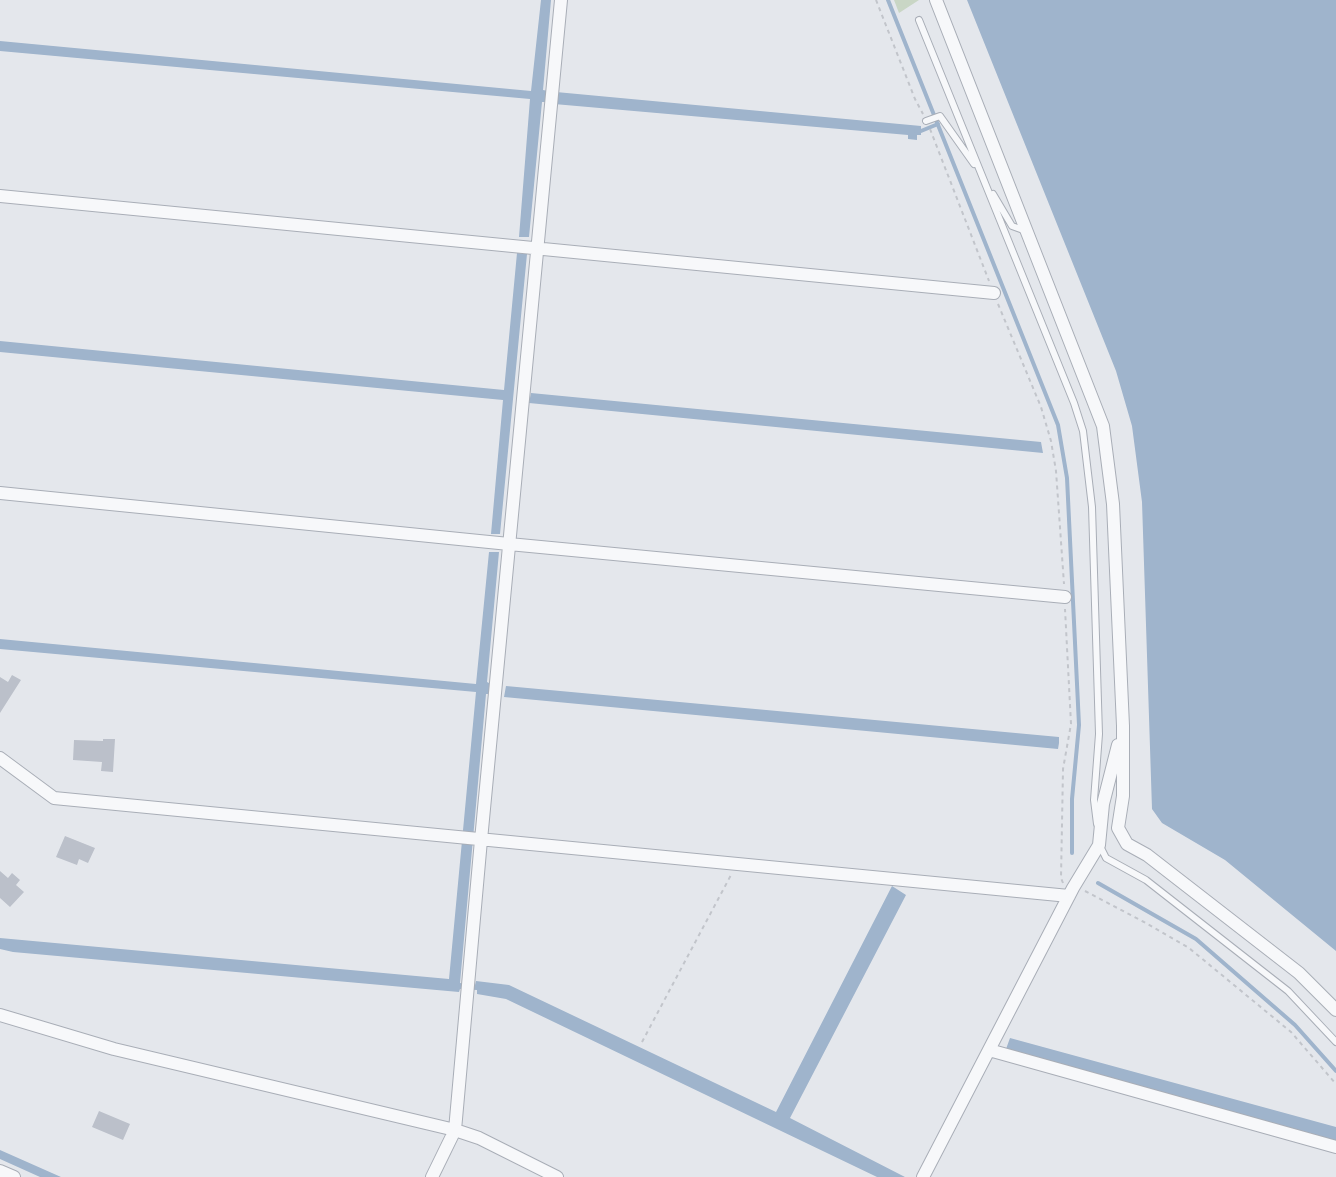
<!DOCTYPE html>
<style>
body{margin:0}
canvas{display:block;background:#e4e7ec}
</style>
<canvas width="1336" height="1177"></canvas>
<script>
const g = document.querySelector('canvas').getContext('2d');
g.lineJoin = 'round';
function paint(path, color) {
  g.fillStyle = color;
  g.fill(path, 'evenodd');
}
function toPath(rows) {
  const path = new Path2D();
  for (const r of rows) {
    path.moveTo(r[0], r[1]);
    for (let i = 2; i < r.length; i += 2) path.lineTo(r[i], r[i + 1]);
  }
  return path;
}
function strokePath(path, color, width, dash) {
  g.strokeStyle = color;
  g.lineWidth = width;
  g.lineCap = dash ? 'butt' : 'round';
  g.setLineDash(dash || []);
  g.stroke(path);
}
paint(toPath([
 [894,0,919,0,899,13]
]), '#c9d6c5');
paint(toPath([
 [541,0,551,0,543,90,548,91,547,102,542,102,529,237,519,237,530,99,0,51,0,41,531,91],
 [967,0,1336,0,1336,951,1225,860,1162,823,1152,809,1142,502,1132,426,1116,371],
 [556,92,921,126,921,135,917,135,917,140,908,139,908,135,554,104],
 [517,253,527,254,500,534,491,534,503,400,0,352,0,341,504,390],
 [531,393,1041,442,1043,453,529,403],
 [489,552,499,552,487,682,489,683,489,694,486,694,460,983,475,985,476,981,509,985,776,1112,892,886,906,895,790,1118,905,1177,877,1177,506,999,477,994,477,990,460,989,459,992,13,952,0,949,0,938,449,979,476,692,0,649,0,639,476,684],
 [506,686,1059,737,1059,743,1058,749,504,697],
 [1010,1038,1336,1127,1336,1142,1006,1049],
 [0,1150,61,1177,40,1177,0,1159]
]), '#9fb4cc');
strokePath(toPath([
 [888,0,1058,425,1067,478,1079,725,1072,799,1072,853],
 [916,131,921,131,938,124],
 [1098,883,1196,939,1295,1025,1336,1071]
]), '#9fb4cc', 4);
paint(toPath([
 [12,675,21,680,0,713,0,677,8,682],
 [103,739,115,739,113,772,101,771,102,762,73,760,74,740,103,741],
 [65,836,95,848,88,863,79,859,77,865,56,857],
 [0,871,8,878,12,873,20,880,16,885,24,892,10,907,0,898],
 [99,1111,130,1124,123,1140,92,1127]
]), '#bbc0ca');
const lane = toPath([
 [919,20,1074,403,1083,431,1092,507,1099,734,1094,800,1097,824],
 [926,121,940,116,974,164],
 [993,194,1012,226,1026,231],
 [1099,844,1106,858,1146,880,1288,991,1336,1042]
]);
const street = toPath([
 [936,0,1103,426,1113,504,1123,726,1123,796,1118,828,1127,844,1147,855,1299,973,1336,1010],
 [0,196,994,293],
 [0,493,509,544,1065,597],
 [0,758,54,798,1069,896],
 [0,1015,114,1049,455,1130,479,1138,557,1177],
 [989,1050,1336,1147],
 [0,1171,14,1177],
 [432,1177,455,1130,481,840,561,0],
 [923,1177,1073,888,1099,845,1103,804,1118,745]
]);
strokePath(lane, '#a9aeb7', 8);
strokePath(street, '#a9aeb7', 14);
strokePath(toPath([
 [876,0,915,99,923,114],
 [930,129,989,281],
 [998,304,1041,407,1051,441,1056,471,1064,584],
 [1063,883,1061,878,1063,769,1071,724,1065,609],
 [1085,891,1144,922,1189,948,1291,1032,1336,1084],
 [642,1042,731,875]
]), '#c2c5cb', 2, [4, 4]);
strokePath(lane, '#f7f8fa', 6);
strokePath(street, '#f7f8fa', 12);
</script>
